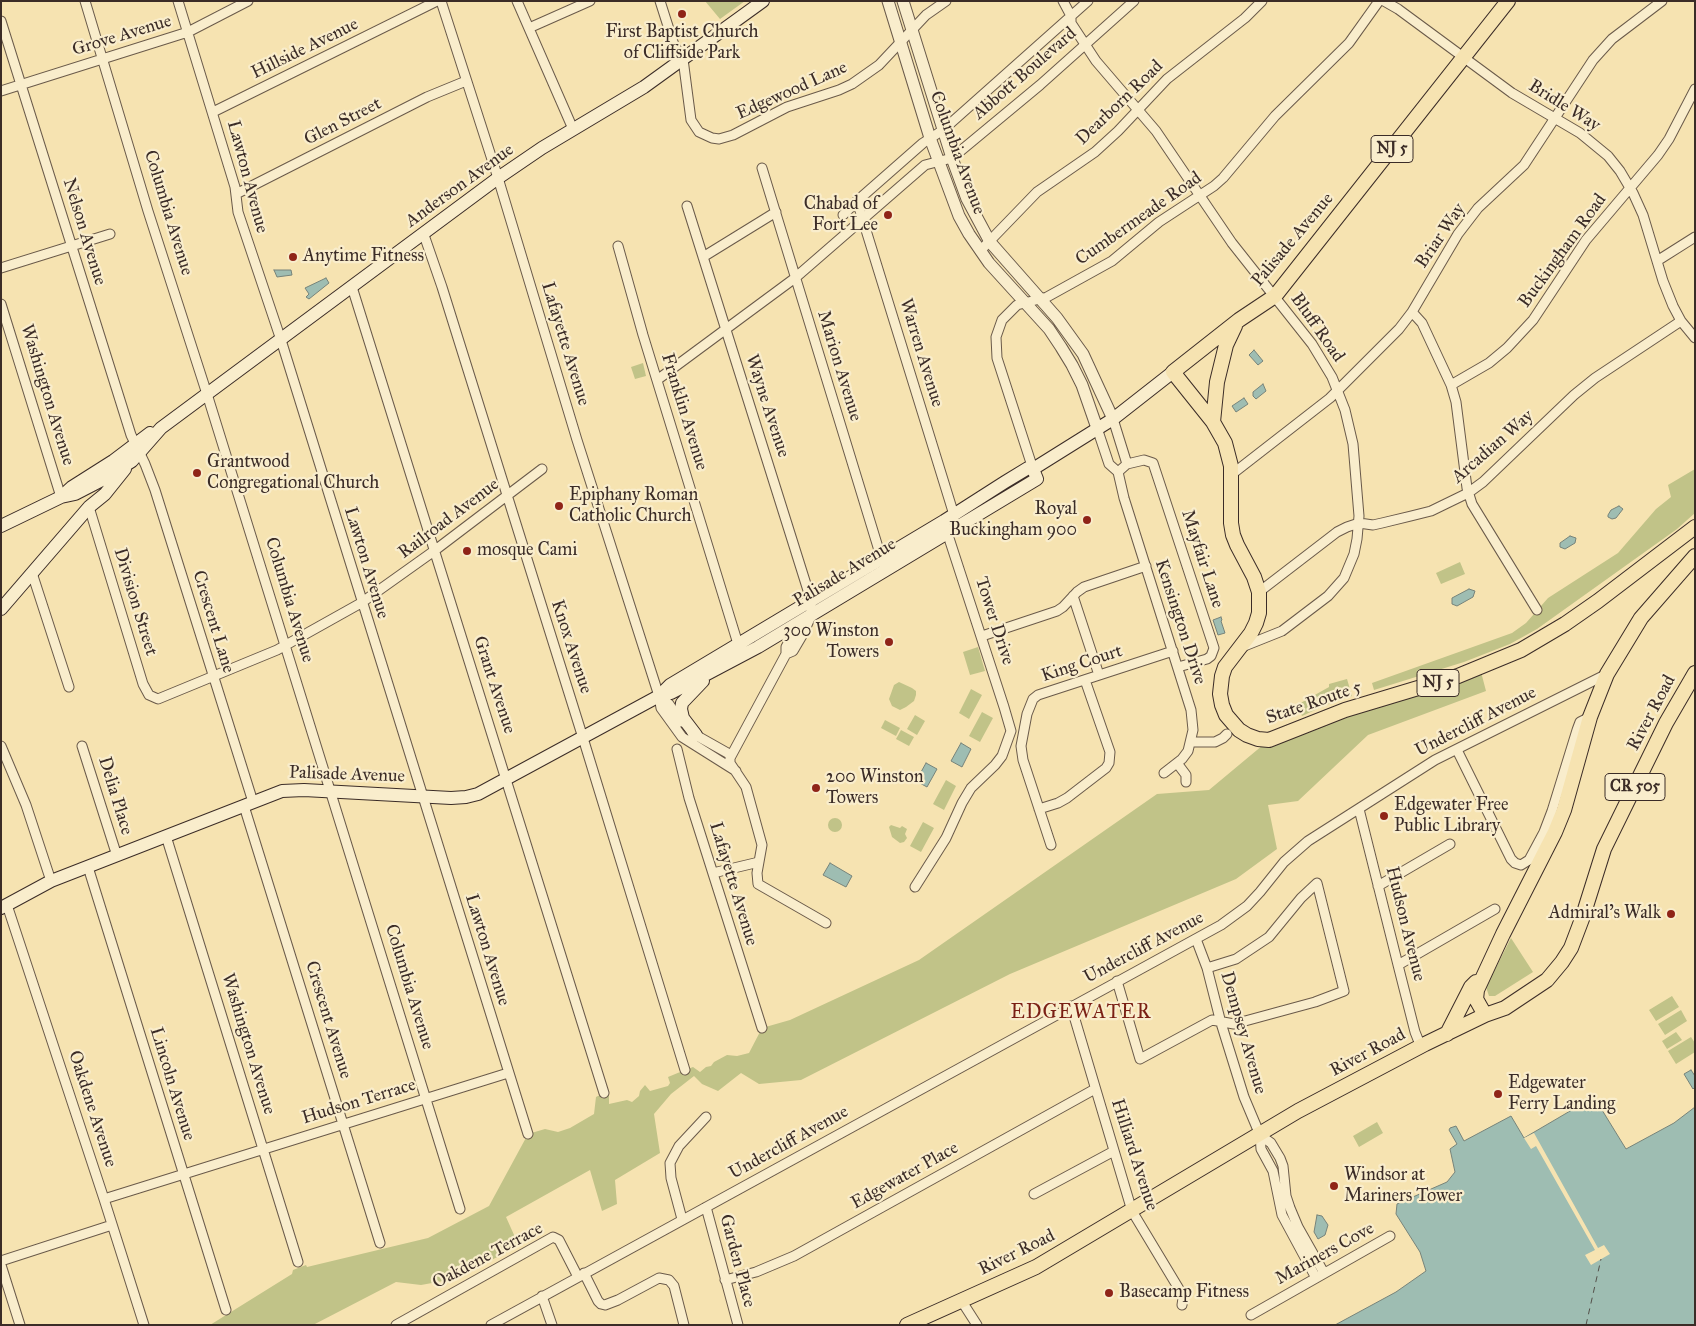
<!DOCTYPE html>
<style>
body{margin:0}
#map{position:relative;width:1696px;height:1326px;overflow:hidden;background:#f6e3b1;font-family:"IM FELL Great Primer",serif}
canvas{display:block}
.frame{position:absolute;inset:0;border:2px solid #3b2c27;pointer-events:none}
</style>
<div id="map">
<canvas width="1696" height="1326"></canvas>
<div class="frame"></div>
</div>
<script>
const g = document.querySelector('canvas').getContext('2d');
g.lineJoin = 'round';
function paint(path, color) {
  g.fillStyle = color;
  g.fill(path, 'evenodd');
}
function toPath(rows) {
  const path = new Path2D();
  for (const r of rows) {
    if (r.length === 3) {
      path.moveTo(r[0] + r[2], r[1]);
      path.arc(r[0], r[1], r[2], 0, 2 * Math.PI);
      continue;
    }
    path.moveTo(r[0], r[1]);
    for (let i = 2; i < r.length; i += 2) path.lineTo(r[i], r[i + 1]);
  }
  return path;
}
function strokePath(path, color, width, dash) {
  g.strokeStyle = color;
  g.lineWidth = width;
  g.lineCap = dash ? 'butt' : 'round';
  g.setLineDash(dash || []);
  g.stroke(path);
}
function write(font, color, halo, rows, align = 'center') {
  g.font = font + ' "IM FELL Great Primer",serif';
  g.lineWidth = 4.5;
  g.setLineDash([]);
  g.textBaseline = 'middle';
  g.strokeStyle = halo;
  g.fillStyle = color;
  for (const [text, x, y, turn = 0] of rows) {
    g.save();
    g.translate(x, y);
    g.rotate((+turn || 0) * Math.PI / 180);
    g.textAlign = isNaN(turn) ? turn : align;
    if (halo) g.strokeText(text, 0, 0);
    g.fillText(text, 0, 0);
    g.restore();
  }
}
paint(toPath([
 [705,1,745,1,720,19],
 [643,363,646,376,635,379,631,367],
 [1695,469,1695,513,1677,529,1537,629,1510,644,1464,662,1374,690,1372,683,1512,633,1526,623,1548,598,1618,553,1656,509,1671,497,1668,485],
 [1460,562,1465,574,1441,584,1436,573],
 [978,647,985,671,970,675,963,652],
 [1480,668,1486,691,1368,735,1298,801,1268,805,1277,849,1236,879,1010,974,801,1080,759,1084,741,1073,718,1091,702,1084,694,1076,671,1094,654,1114,660,1153,615,1180,617,1204,602,1211,590,1170,506,1217,519,1246,454,1279,421,1285,396,1282,313,1325,210,1325,292,1274,293,1270,306,1265,307,1267,428,1238,489,1206,528,1134,545,1129,558,1132,570,1128,594,1114,596,1097,604,1093,609,1094,609,1104,627,1100,632,1102,639,1096,640,1091,645,1085,650,1091,668,1086,670,1083,668,1077,685,1070,693,1067,700,1072,706,1067,711,1066,714,1062,727,1055,737,1056,749,1053,762,1028,790,1020,919,960,1157,794,1209,790,1269,740],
 [1347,679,1352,696,1326,705,1302,716,1297,705,1329,687,1329,684],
 [899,682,912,688,916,691,916,695,914,701,906,707,900,710,892,706,889,699,894,685],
 [971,689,982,695,969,719,959,713],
 [982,712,993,718,980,742,969,736],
 [915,715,925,721,917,735,907,729],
 [885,720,900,728,896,736,881,728],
 [901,730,914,737,909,746,896,739],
 [946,780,956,786,944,810,933,804],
 [835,825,7],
 [923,822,934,828,921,852,910,846],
 [891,825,900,828,902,826,907,829,905,834,907,838,904,842,900,843,892,837,889,827],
 [1511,938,1533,972,1495,996,1489,996,1486,987],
 [1672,996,1679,1007,1656,1021,1649,1010],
 [1681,1010,1687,1021,1665,1035,1658,1024],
 [1676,1032,1682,1040,1667,1049,1662,1041],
 [1691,1037,1695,1043,1695,1052,1676,1064,1668,1051],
 [1377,1122,1383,1133,1359,1147,1353,1136]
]), '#c1c388');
const water = toPath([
 [274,270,291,270,292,275,277,277,274,270],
 [326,278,329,283,309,299,306,297,309,294,305,288,326,278],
 [1254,350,1263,361,1258,365,1249,355,1254,350],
 [1263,384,1266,391,1256,399,1253,396,1253,392,1263,384],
 [1244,398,1248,404,1236,412,1232,406,1244,398],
 [1619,506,1623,509,1616,518,1612,519,1608,517,1608,515,1611,510,1619,506],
 [1570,536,1576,538,1575,543,1565,549,1560,547,1560,543,1570,536],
 [1469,589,1475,591,1473,597,1457,606,1452,604,1452,598,1469,589],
 [1221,617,1222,620,1221,621,1225,633,1218,635,1213,620,1221,617],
 [961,743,971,749,962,767,951,761,961,743],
 [926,763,937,769,927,787,916,781,926,763],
 [830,863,852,876,846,887,823,875,830,863],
 [1691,1070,1695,1076,1695,1087,1693,1089,1684,1074,1691,1070],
 [1594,1097,1626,1149,1674,1123,1695,1107,1695,1325,1335,1325,1396,1292,1426,1271,1420,1252,1396,1214,1397,1204,1447,1182,1455,1172,1450,1149,1457,1144,1449,1130,1450,1128,1456,1126,1464,1141,1511,1116,1524,1138,1594,1097],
 [1317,1215,1322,1216,1328,1225,1325,1235,1318,1239,1314,1232,1317,1215]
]);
paint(water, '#9ebdb2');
strokePath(water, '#76837a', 1);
paint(toPath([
 [1534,1133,1598,1248,1604,1245,1610,1254,1591,1265,1585,1255,1595,1250,1536,1146,1531,1149,1524,1138]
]), '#f6e3b1');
strokePath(toPath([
 [1586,1325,1601,1259]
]), '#54504a', 1, [6, 5]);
const minor = toPath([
 [85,1,148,211,207,394,460,1209],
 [178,1,235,187,238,212,281,340,528,1134],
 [441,1,498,178,577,440,659,696,661,708,682,737,736,771],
 [517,1,573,129],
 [660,1,674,45,683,59,691,120,699,132,712,138,719,139,733,135,787,107,839,90,852,84,879,65,926,15,946,1],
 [1063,1,1071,16,1071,23,1096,61,1156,131,1232,243,1312,344,1332,377,1345,410,1353,444,1359,516,1357,539,1354,554,1344,578,1328,596,1282,631,1242,647],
 [1384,1,1398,9,1512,93,1580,133,1608,156,1620,171,1633,193,1643,215,1663,281,1673,306,1681,321,1695,338],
 [1,21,131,435,145,464,155,490,253,802],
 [529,28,590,1],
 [1,91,188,32,248,1],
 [213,112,437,1],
 [762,168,881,557,881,562],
 [236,194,427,97,466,81],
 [857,201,954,515],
 [687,206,811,600,811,616,803,634,793,651,786,654],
 [843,215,857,201,923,143,943,130,1088,1],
 [424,235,442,287,583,738,685,1070],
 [618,246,643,335,738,644],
 [980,251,1037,192,1095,152,1118,131,1167,79,1245,18,1262,1],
 [703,257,776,212],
 [1657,261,1695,237],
 [1,268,110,234],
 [352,287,604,1093],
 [1,304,61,497],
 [1412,312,1422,323,1451,385,1456,402,1467,488,1472,504,1537,610],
 [657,380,795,278,925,165,952,158,1040,85,1134,1],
 [1451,385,1489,363,1507,348,1533,320,1586,240,1658,155,1669,139,1695,89],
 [1113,419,1127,464],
 [1097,428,1109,464,1118,472,1124,498,1191,710,1193,730,1188,751,1182,759,1164,773],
 [1033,469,997,358,996,337,1002,320,1017,305,1047,297,1112,261,1159,222,1214,186,1223,178,1275,116,1349,43,1379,1],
 [1118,472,1127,464,1144,460,1153,463,1214,648,1211,656,1207,659,1178,667],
 [1231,475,1330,398,1399,329,1412,312,1458,234,1478,208,1524,165,1593,60,1612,39,1662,1],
 [89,507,143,684,149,695,158,699,277,650,361,603,434,551,542,469],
 [32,573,69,687],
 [1259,592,1337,532,1347,527,1359,523,1373,525,1382,523,1411,516,1431,511,1468,493,1483,482,1574,395,1595,378,1681,321],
 [1073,596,1099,675],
 [802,625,795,631,786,647,786,654,730,758,730,763,746,787,762,845,757,873,758,884,826,923],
 [982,636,1057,611,1063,607,1077,592,1084,587,1146,566],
 [659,696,669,704,681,722],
 [692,733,731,755],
 [1191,742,1215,742,1223,738,1227,734],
 [1,746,26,805,51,881],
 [82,746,117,856],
 [677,749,689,798,762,1028],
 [1457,750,1511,859,1515,863,1521,865,1529,860,1544,832,1552,811,1577,730,1580,722,1590,717],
 [1177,763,1186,775,1186,782],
 [244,806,380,1243],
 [1039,809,1058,803,1067,798,1106,768,1109,763,1110,752,1085,680],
 [1359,809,1398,965,1415,1032,1421,1047],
 [166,836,298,1262],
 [1051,845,1023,760,1021,746,1027,714,1033,699,1038,695,1173,651],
 [88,867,226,1310],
 [713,873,759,862],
 [1378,886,1450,844],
 [915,887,946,838,962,803,971,788,995,765,1002,756,1011,731,1004,707,946,529],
 [7,905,104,1199,144,1325],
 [1196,939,1207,968,1221,1023,1244,1097,1260,1135,1261,1149,1273,1171,1282,1215,1316,1278],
 [1398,965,1495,909],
 [1117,981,1140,1059,1212,1020,1234,1024,1315,1002,1344,991,1317,883,1301,898,1269,937,1236,959,1207,968],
 [1071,1006,1132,1211,1182,1294,1183,1298,1182,1305],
 [1260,1135,1271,1143,1280,1158,1283,1166,1286,1196,1290,1208,1298,1227,1324,1273],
 [1034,1194,1114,1151],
 [104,1199,508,1073],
 [706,1207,738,1325],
 [682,1219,671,1178,670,1163,679,1146,706,1117],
 [1,1261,112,1225],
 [1,1265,20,1325],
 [584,1273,598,1301,601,1304,605,1305,618,1300,659,1278,669,1280,674,1286,684,1325],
 [725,1280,756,1272,794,1256,1095,1089],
 [542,1296,552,1325],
 [961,1300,977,1325],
 [1251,1315,1390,1236],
 [396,1325,553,1237,559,1240,578,1277],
 [491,1325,1221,925,1247,906,1260,892,1284,862,1308,841,1435,760,1607,674]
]);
const tertiary = toPath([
 [888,1,930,138,959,216,969,234,989,263,1049,329,1061,347,1072,365,1082,385,1097,428],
 [903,1,952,158,967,199,990,242,1057,318,1083,354,1113,419]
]);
const secondary = toPath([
 [61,497,75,494,104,479,132,461,161,428,498,178,542,148,644,87,763,1],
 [1,526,61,497,72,487,113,461,150,433],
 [1,609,89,507,105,494,125,469],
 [661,694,670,685,944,521,1005,482,1028,468,1033,469,1113,419,1173,372],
 [696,735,683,718,681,709,682,703,703,681],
 [1,908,51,881,282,791,304,790,451,798,466,797,478,794,659,696,671,693,758,647,1037,479,1033,469]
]);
const primary = toPath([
 [1508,1,1275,296,1239,320,1173,372,1213,422,1225,443,1231,466,1231,523,1233,535,1237,545,1254,577,1259,592,1259,613,1256,623,1251,633,1225,667,1222,676,1220,694,1222,705,1226,715,1239,730,1247,735,1258,739,1269,740,1345,710,1458,676,1521,650,1565,624,1598,601,1695,527],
 [1213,422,1217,382,1226,345,1235,326],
 [1485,1015,1476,999,1477,990,1503,934,1555,832,1564,810,1590,717,1607,674,1641,618,1695,556],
 [1447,1034,1471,987,1476,982],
 [907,1325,1036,1267,1298,1111,1425,1044,1485,1015,1505,1008,1547,980,1562,962,1571,948,1582,919,1604,849,1666,723,1695,673]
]);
strokePath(minor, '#6a5a4a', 11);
strokePath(tertiary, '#6a5a4a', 13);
strokePath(secondary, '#3b2c27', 14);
strokePath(primary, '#3b2c27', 16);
strokePath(minor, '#f9edcc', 9);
strokePath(tertiary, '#f9edcc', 11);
strokePath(secondary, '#f9edcc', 12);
strokePath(primary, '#f6e3b1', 14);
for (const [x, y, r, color] of [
 [682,14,5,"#8f2418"],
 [888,215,5,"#8f2418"],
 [293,257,5,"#8f2418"],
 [197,473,5,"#8f2418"],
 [559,506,5,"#8f2418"],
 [1087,520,5,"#8f2418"],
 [467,551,5,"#8f2418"],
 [889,642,5,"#8f2418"],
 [816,788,5,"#8f2418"],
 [1384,816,5,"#8f2418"],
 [1671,914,5,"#8f2418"],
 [1498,1094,5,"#8f2418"],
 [1334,1186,5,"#8f2418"],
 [1109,1293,5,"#8f2418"]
]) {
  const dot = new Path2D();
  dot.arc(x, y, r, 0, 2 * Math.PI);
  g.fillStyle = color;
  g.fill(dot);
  strokePath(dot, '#f9edcc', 2);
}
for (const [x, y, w] of [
 [1392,149,42],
 [1438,683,42],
 [1635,787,60]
]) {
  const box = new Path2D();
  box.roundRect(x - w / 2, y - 13.5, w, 27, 4);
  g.fillStyle = '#f9edcc';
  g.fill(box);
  strokePath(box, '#3b2c27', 1);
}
write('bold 16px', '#3b2c27', null, [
 ["NJ 5",1392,149],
 ["NJ 5",1438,683],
 ["CR 505",1635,787]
]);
write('18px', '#3b2c27', '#f9edcc', [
 ["First Baptist Church",682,33,"center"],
 ["of Cliffside Park",682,54,"center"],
 ["Chabad of",878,205,"right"],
 ["Fort Lee",878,226,"right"],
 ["Anytime Fitness",303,257],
 ["Grantwood",207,463],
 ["Congregational Church",207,484],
 ["Epiphany Roman",569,496],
 ["Catholic Church",569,517],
 ["Royal",1077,510,"right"],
 ["Buckingham 900",1077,531,"right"],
 ["mosque Cami",477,551],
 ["300 Winston",879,632,"right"],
 ["Towers",879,653,"right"],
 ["200 Winston",826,778],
 ["Towers",826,799],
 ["Edgewater Free",1394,806],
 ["Public Library",1394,827],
 ["Admiral's Walk",1661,914,"right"],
 ["Edgewater",1508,1084],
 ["Ferry Landing",1508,1105],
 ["Windsor at",1344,1176],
 ["Mariners Tower",1344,1197],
 ["Basecamp Fitness",1119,1293]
], 'left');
write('18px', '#3b2c27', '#f9edcc', [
 ["Grove Avenue",122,36,-17],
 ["Hillside Avenue",305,49,-26],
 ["Abbott Boulevard",1025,74,-41],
 ["Edgewood Lane",792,91,-24],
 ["Dearborn Road",1120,103,-44],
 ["Bridle Way",1564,106,32],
 ["Glen Street",343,122,-27],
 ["Columbia Avenue",957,153,70],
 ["Lawton Avenue",247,177,75],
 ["Anderson Avenue",460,186,-36],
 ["Columbia Avenue",168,213,73],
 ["Cumbermeade Road",1139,219,-35],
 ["Nelson Avenue",84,232,73],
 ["Briar Way",1441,236,-56],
 ["Palisade Avenue",1293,240,-50],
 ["Buckingham Road",1563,251,-54],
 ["Bluff Road",1317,328,55],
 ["Lafayette Avenue",565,344,73],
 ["Warren Avenue",921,353,73],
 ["Marion Avenue",839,366,73],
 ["Washington Avenue",47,395,73],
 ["Wayne Avenue",767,406,72],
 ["Franklin Avenue",684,412,73],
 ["Arcadian Way",1493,447,-41],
 ["Railroad Avenue",449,519,-37],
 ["Mayfair Lane",1202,559,72],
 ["Lawton Avenue",366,563,73],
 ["Palisade Avenue",845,573,-31],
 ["Columbia Avenue",289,600,73],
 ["Division Street",135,602,73],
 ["Tower Drive",994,621,72],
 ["Crescent Lane",213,622,73],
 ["Kensington Drive",1180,622,72],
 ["Knox Avenue",571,647,72],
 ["King Court",1082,664,-18],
 ["Grant Avenue",494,685,72],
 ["State Route 5",1314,703,-19],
 ["River Road",1652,713,-62],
 ["Undercliff Avenue",1476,722,-27],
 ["Palisade Avenue",347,775,2],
 ["Delia Place",115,796,73],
 ["Lafayette Avenue",733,884,73],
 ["Hudson Avenue",1405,924,76],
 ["Undercliff Avenue",1144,948,-28],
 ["Lawton Avenue",487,950,73],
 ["Columbia Avenue",409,987,73],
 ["Crescent Avenue",328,1020,73],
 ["Dempsey Avenue",1243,1033,74],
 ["Washington Avenue",248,1044,73],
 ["River Road",1368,1053,-28],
 ["Lincoln Avenue",172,1084,73],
 ["Hudson Terrace",359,1102,-17],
 ["Oakdene Avenue",92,1109,72],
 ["Undercliff Avenue",789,1143,-29],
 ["Hilliard Avenue",1134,1155,72],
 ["Edgewater Place",905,1176,-29],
 ["River Road",1017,1253,-26],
 ["Mariners Cove",1325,1254,-29],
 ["Oakdene Terrace",488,1256,-28],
 ["Garden Place",737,1261,75]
]);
g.letterSpacing = '1px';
write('20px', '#7a1f14', '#f9edcc', [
 ["EDGEWATER",1081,1013]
]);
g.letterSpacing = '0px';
</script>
